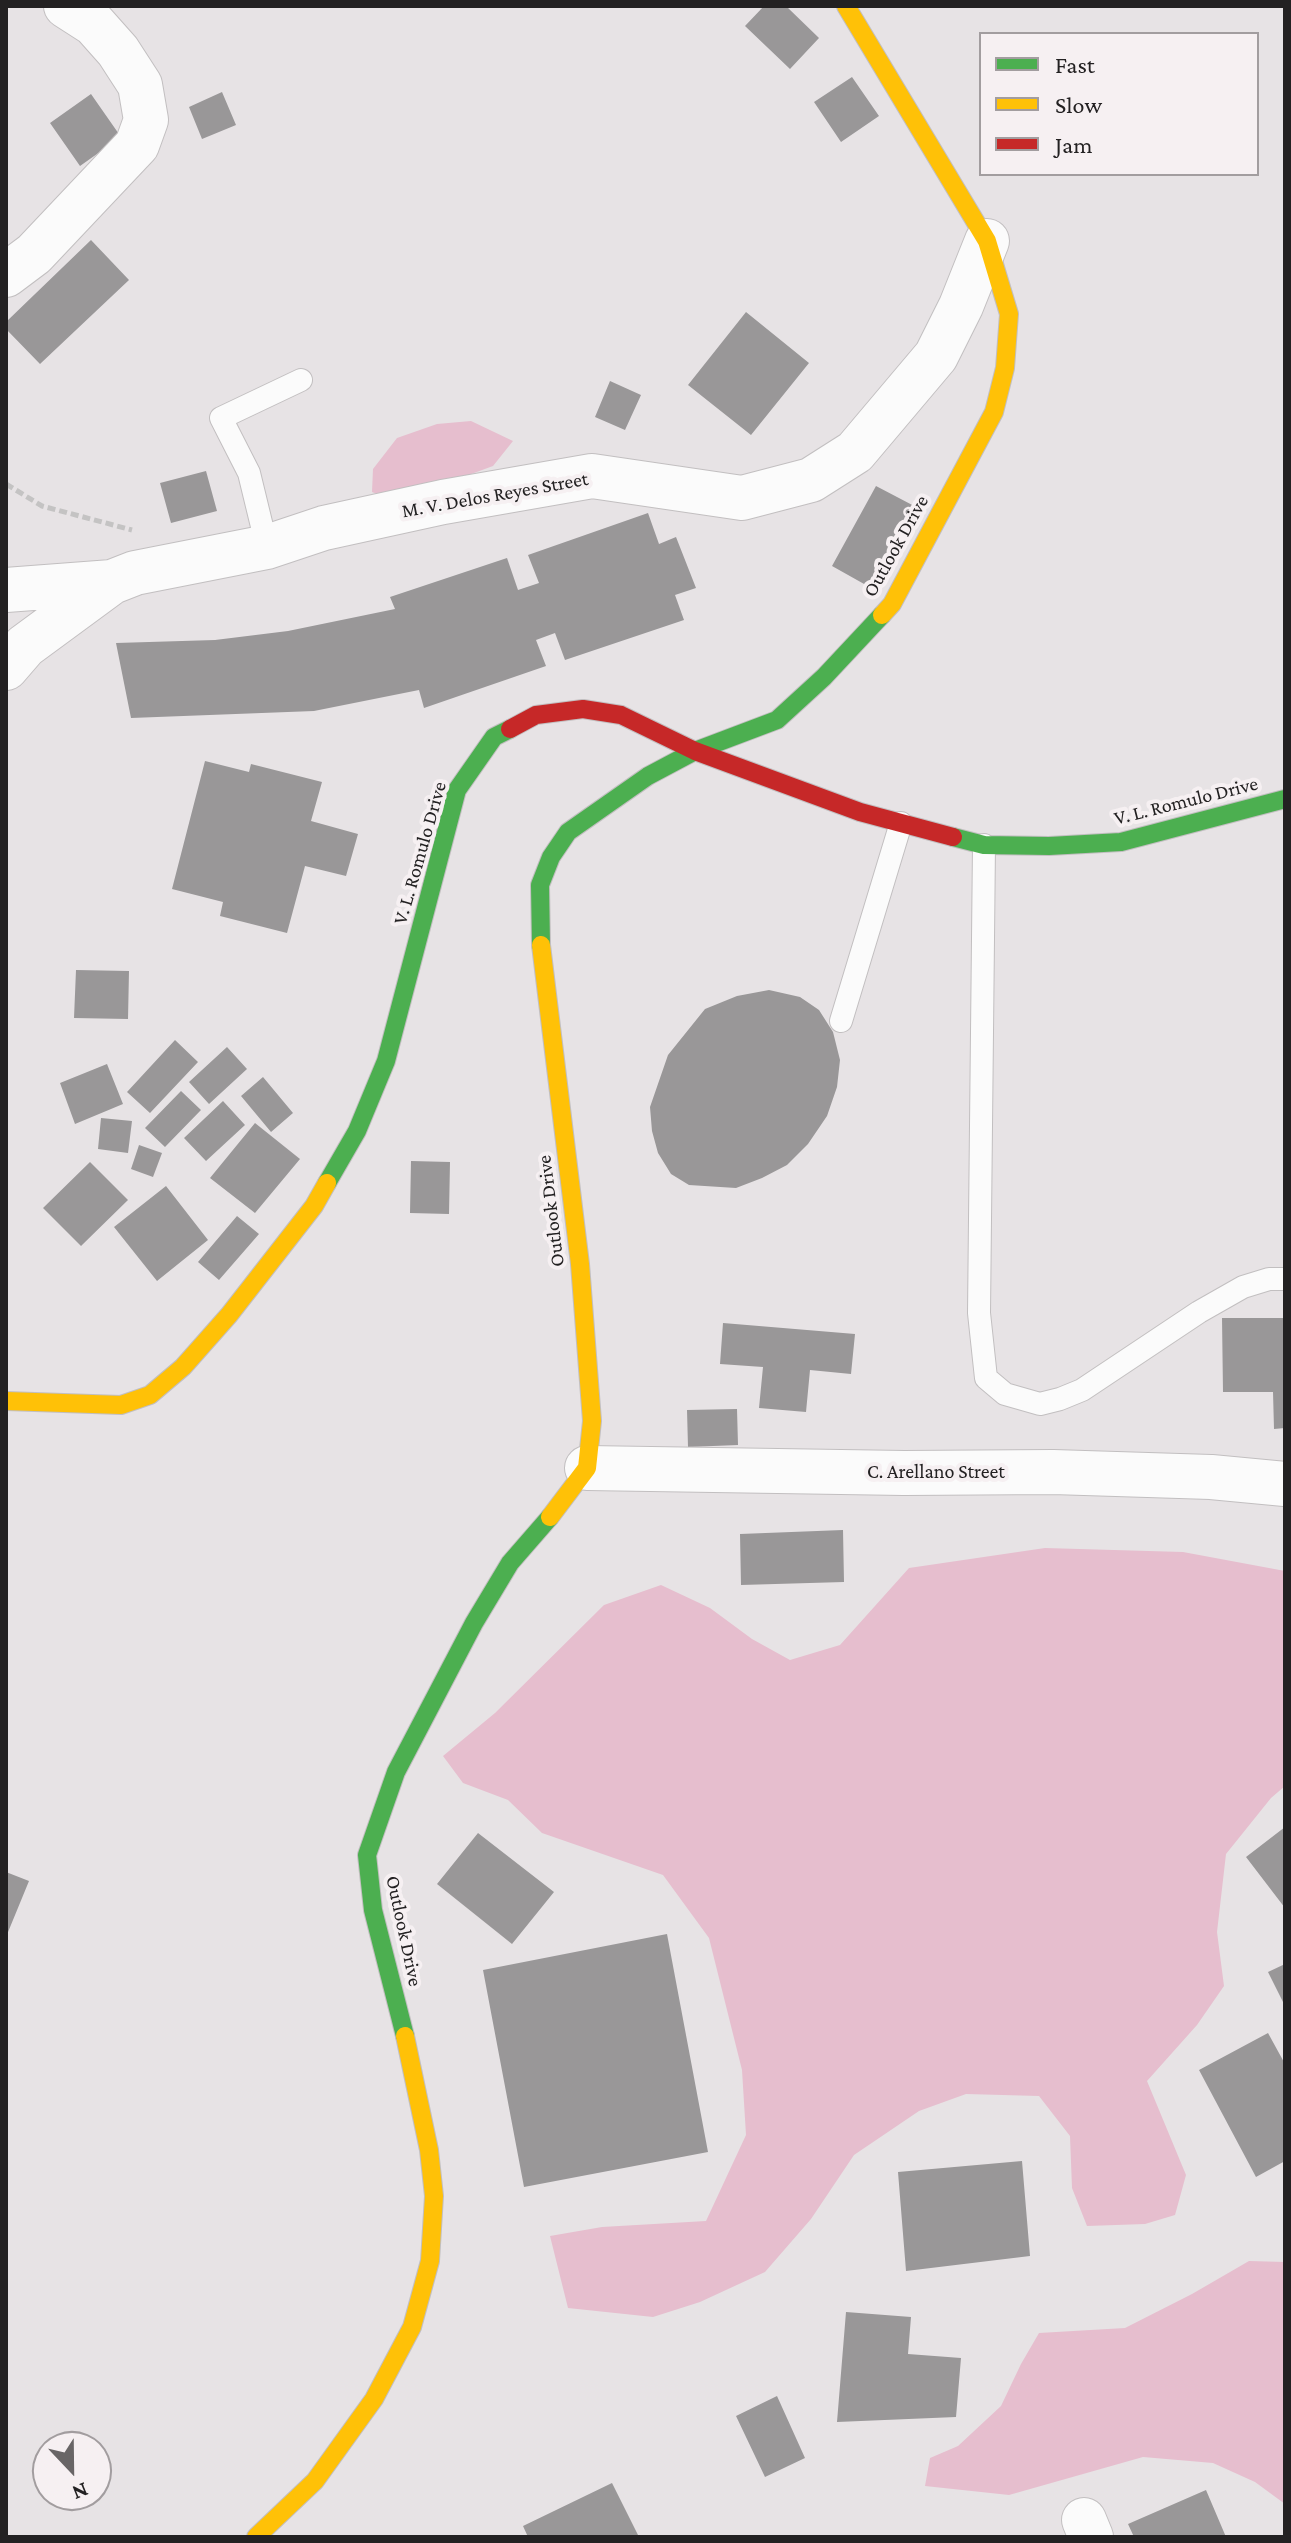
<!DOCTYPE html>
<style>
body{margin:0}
#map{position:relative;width:1291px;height:2543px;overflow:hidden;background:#e7e3e5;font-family:"Crimson Pro",serif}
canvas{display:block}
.frame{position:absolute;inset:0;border:8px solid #232122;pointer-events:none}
.legend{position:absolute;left:979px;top:32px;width:280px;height:144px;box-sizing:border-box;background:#f6f0f2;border:2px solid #a29d9f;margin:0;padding:10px 14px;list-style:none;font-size:24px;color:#232122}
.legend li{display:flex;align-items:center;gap:16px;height:40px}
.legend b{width:40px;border:2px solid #a29d9f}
.north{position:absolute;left:32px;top:2431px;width:80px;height:80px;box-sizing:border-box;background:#f6f0f2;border:2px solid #a29d9f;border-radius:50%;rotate:158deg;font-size:22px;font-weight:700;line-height:32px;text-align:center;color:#232122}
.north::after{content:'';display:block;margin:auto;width:28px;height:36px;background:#686566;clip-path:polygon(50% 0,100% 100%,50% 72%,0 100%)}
</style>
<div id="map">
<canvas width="1291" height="2543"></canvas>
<div class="frame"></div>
<ul class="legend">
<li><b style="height:10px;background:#4caf50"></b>Fast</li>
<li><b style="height:10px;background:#ffc107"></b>Slow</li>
<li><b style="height:10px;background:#c62828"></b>Jam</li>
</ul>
<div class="north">N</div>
</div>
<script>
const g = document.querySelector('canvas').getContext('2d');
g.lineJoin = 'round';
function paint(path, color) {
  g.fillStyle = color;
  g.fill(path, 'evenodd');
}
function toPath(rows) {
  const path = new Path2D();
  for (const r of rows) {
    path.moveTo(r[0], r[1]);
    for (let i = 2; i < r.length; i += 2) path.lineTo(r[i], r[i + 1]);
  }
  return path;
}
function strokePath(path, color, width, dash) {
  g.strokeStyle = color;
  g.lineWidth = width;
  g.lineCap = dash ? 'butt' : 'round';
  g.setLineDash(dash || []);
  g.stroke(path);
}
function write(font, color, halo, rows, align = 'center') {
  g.font = font + ' "Crimson Pro",serif';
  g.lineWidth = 8;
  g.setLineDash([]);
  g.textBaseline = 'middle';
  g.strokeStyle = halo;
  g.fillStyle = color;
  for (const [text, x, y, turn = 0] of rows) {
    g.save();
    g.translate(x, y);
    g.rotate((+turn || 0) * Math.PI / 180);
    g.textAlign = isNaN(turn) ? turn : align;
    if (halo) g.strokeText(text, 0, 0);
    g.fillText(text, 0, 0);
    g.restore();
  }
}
paint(toPath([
 [471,421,513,441,493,466,433,488,390,499,372,492,373,469,397,438,437,424],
 [1045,1548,1183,1552,1285,1571,1285,1786,1271,1798,1226,1854,1217,1932,1224,1986,1197,2025,1147,2081,1186,2175,1175,2215,1145,2224,1087,2226,1072,2188,1070,2136,1039,2096,966,2094,919,2111,854,2155,811,2219,765,2272,700,2302,653,2317,568,2308,550,2236,602,2227,706,2221,746,2135,742,2070,709,1938,663,1875,542,1833,508,1800,463,1783,443,1756,495,1713,604,1605,661,1585,710,1608,752,1639,790,1660,840,1645,909,1568],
 [1249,2261,1285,2262,1285,2504,1255,2482,1213,2463,1143,2457,1009,2495,925,2486,930,2458,958,2446,1001,2406,1021,2364,1039,2333,1125,2328,1192,2294]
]), '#e6bece');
paint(toPath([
 [764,6,786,6,819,38,790,69,745,26],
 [852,77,879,116,841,142,814,102],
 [222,92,236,125,202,139,189,107],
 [91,94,121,137,80,166,50,123],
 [91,240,129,280,40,364,6,329,6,322],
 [746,312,809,363,751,435,688,385],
 [610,381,641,395,625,430,595,417],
 [206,471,217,511,171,523,160,483],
 [876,486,918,508,873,589,832,566],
 [648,513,659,544,676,537,696,588,675,595,684,620,565,660,555,633,536,640,546,666,424,708,419,690,314,711,131,718,116,643,215,640,288,631,395,609,390,597,507,558,518,590,539,583,528,555],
 [205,761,249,772,251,764,322,782,311,821,358,834,346,876,305,866,287,933,220,916,223,902,172,889],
 [76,970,129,971,128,1019,74,1018],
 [769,990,800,997,819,1010,833,1032,840,1060,837,1087,827,1116,808,1144,787,1165,762,1178,736,1188,689,1185,671,1174,658,1153,652,1131,650,1107,668,1055,705,1009,737,996],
 [175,1040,198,1062,150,1113,127,1092],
 [227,1047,247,1069,209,1104,189,1082],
 [107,1064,123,1104,75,1124,60,1083],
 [263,1077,293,1113,271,1132,241,1096],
 [181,1091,201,1110,165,1147,145,1128],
 [223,1101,245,1125,206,1161,184,1138],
 [101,1118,132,1121,128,1153,98,1149],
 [255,1123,300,1159,255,1213,210,1178],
 [139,1145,162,1153,153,1177,131,1169],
 [411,1161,450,1162,449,1214,410,1213],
 [90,1162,128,1200,81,1246,43,1208],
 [166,1186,208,1240,157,1281,114,1227],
 [237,1216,259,1234,219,1280,198,1262],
 [1222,1318,1285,1318,1285,1428,1274,1429,1273,1392,1223,1392],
 [723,1323,855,1334,851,1374,810,1370,806,1412,759,1408,763,1367,720,1364],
 [737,1409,738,1445,688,1447,687,1410],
 [843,1530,844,1582,741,1585,740,1534],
 [1285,1827,1285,1908,1246,1857],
 [478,1833,554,1892,512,1944,437,1884],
 [6,1872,29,1881,6,1937],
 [667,1934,708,2152,524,2187,483,1970],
 [1285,1964,1285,2006,1268,1972],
 [1268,2033,1285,2064,1285,2161,1256,2177,1199,2070],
 [1022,2161,1030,2256,906,2271,898,2172],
 [846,2312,911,2317,908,2354,961,2358,956,2417,837,2422],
 [777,2396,805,2458,765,2477,736,2416],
 [612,2483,639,2537,528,2537,523,2526],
 [1206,2490,1226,2537,1134,2537,1128,2524]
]), '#999798');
const lane = toPath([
 [267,547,249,473,221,418,301,380],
 [984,845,979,1313,986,1378,1005,1394,1040,1404,1060,1399,1082,1390,1199,1312,1243,1287,1269,1279,1285,1279],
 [841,1021,901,823]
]);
const street = toPath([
 [6,275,34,254,137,145,146,120,140,85,118,51,94,24,66,6],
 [6,590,112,582],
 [6,668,25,646,112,582,135,573,267,547,324,528,443,502,592,476,742,498,811,480,855,452,936,356,961,306,987,241],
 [587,1468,904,1473,1053,1472,1211,1477,1285,1484],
 [1084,2520,1091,2537]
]);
const fast = toPath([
 [953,837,984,845,1049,846,1121,842,1285,799],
 [541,945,540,885,551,857,568,832,648,776,695,751,777,720,824,677,882,615],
 [327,1183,357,1131,386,1061,457,790,494,737,510,729],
 [405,2036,373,1910,367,1855,396,1772,474,1623,510,1563,550,1517]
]);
const slow = toPath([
 [846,6,987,241,1009,314,1005,368,994,412,892,604,882,615],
 [541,945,580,1264,592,1421,587,1468,550,1517],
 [6,1401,121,1405,150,1395,183,1367,229,1315,314,1206,327,1183],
 [256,2537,315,2481,374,2399,412,2327,430,2261,434,2196,429,2150,405,2036]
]);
const jam = toPath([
 [510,729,536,715,583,709,621,715,695,751,860,812,953,837]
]);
strokePath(lane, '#c2bfc0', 24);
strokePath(street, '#c2bfc0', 46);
strokePath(fast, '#c2bfc0', 20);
strokePath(slow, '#c2bfc0', 20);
strokePath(jam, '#c2bfc0', 20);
strokePath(toPath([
 [6,484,42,506,132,530]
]), '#c4c3c3', 5, [8, 4]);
strokePath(lane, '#fbfbfb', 22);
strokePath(street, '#fbfbfb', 44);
strokePath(fast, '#4caf50', 18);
strokePath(slow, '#ffc107', 18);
strokePath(jam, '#c62828', 18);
write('20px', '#232122', '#f6f0f2', [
 ["M. V. Delos Reyes Street",495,495,-10],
 ["Outlook Drive",896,546,-61],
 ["V. L. Romulo Drive",1186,801,-14],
 ["V. L. Romulo Drive",420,853,-74],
 ["Outlook Drive",551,1211,-97],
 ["C. Arellano Street",936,1472],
 ["Outlook Drive",404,1931,78]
]);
</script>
